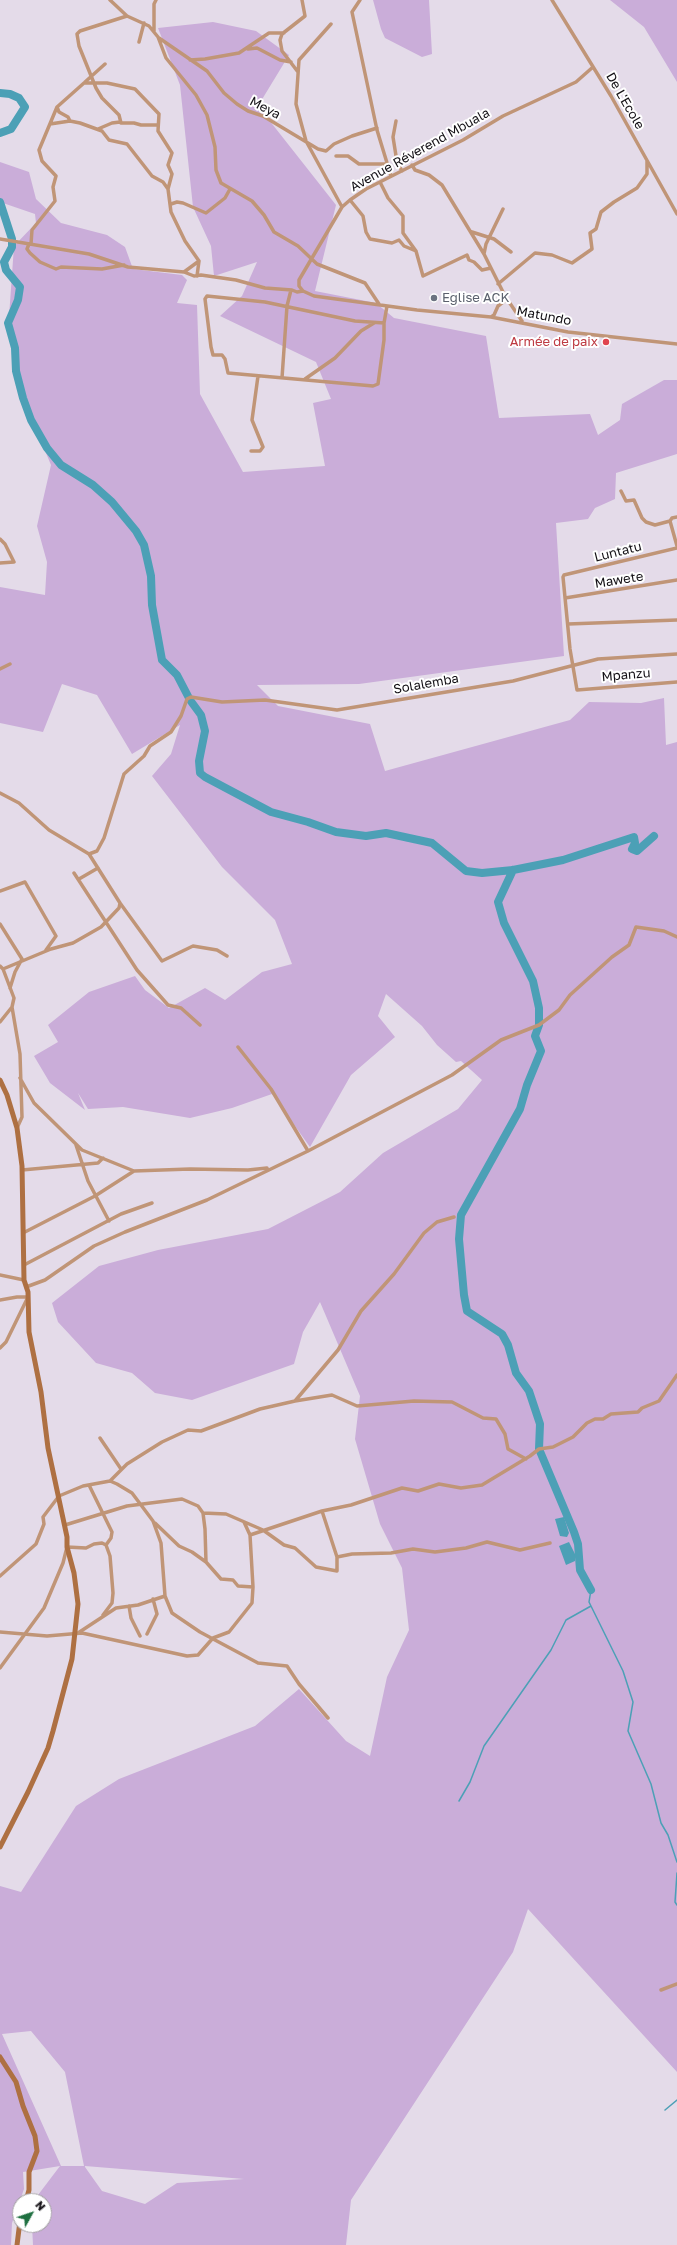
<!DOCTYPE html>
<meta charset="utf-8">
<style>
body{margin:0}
#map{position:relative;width:677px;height:2245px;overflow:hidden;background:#e4dbe9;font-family:"Golos Text",sans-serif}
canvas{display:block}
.north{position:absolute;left:12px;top:2193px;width:40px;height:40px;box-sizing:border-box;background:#fff;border:1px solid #a19fa1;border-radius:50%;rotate:50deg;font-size:11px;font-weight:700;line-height:16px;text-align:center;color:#131015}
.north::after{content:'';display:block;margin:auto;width:14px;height:18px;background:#1f7041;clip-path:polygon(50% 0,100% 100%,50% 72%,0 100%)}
</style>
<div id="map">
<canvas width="677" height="2245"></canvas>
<div class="north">N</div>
</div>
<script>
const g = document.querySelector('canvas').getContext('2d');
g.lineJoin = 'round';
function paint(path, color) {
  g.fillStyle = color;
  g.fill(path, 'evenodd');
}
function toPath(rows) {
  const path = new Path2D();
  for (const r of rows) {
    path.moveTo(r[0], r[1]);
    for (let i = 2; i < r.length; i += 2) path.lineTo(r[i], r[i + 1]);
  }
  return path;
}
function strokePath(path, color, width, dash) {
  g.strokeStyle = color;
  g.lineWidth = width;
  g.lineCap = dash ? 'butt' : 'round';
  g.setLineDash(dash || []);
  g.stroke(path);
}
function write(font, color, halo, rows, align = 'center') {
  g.font = font + ' "Golos Text",sans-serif';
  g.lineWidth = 4;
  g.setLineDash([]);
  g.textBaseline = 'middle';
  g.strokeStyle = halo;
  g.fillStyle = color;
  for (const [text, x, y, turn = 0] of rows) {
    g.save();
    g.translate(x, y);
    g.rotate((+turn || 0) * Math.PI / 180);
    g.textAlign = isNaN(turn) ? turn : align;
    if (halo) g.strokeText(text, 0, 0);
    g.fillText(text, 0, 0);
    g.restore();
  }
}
paint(toPath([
 [373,0,429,0,432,54,422,57,385,38,381,29],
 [610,0,677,0,677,82,644,27],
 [213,22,256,31,289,55,258,106,336,205,315,291,376,303,394,318,486,336,499,418,590,414,598,435,620,420,622,404,664,380,677,380,677,454,616,473,615,499,595,508,588,519,556,523,564,656,359,684,257,685,278,706,370,724,385,771,570,720,589,702,641,703,664,698,666,745,677,742,677,2072,528,1909,513,1952,351,2200,346,2245,33,2245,32,2225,44,2225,44,2201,37,2201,38,2195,60,2166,23,2172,24,2189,12,2223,11,2245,0,2245,0,1886,21,1892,76,1806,119,1779,255,1726,299,1689,346,1741,370,1756,387,1677,409,1630,402,1568,380,1524,355,1439,360,1396,320,1302,303,1332,294,1364,192,1400,155,1393,132,1373,96,1363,58,1322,52,1303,99,1266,158,1250,268,1229,340,1192,383,1153,458,1109,482,1080,461,1061,456,1062,437,1045,422,1026,386,994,378,1016,395,1037,351,1075,310,1147,272,1094,232,1108,190,1118,123,1107,88,1109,78,1093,85,1110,50,1083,34,1056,58,1042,48,1025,89,992,135,976,145,990,169,1008,205,988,225,1000,262,972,292,964,275,920,222,867,152,776,171,754,180,725,132,754,97,695,62,684,43,732,0,723,0,587,45,595,47,562,37,526,51,465,26,405,8,331,14,246,36,223,35,214,0,202,0,162,29,172,36,199,61,223,107,235,125,247,133,269,182,275,187,280,177,303,197,305,200,394,243,472,325,466,313,403,331,399,316,362,220,316,242,296,257,262,214,276,211,246,193,207,180,85,158,28],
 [31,2031,65,2072,84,2166,61,2166,2,2034],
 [85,2167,85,2166,244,2179,177,2183,145,2204,102,2191]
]), '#caadd9');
paint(toPath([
 [564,1517,569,1533,567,1537,560,1536,555,1519],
 [569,1542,575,1554,575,1561,566,1565,559,1546]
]), '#4ca0b6');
strokePath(toPath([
 [591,1590,589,1602,623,1671,633,1702,628,1731,651,1784,661,1823,668,1835,677,1862],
 [459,1801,470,1782,484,1746,551,1650,566,1620,591,1606],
 [677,1873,675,1902,677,1905],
 [665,2110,677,2100]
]), '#4ca0b6', 1.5);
strokePath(toPath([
 [0,93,10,94,19,98,25,107,11,129,0,133],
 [0,202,12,239,12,247,4,262,6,270,20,287,18,300,8,323,15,348,16,371,23,398,31,420,47,448,61,465,93,485,112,502,136,531,144,545,151,576,152,605,162,660,177,675,190,700,201,715,205,731,199,761,200,773,205,777,271,812,308,822,336,832,366,836,386,833,432,843,466,871,482,873,513,870,563,860,634,837,635,843,632,849,637,851,654,836],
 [513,870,498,902,504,923,533,981,539,1008,539,1025,535,1036,541,1051,527,1085,520,1109,461,1215,459,1239,464,1295,467,1311,502,1334,508,1345,516,1373,529,1391,540,1424,539,1449,574,1532,578,1544,580,1570,591,1590]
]), '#4ca0b6', 8);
strokePath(toPath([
 [110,0,127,16,149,26,158,37,166,58,196,95,207,115,215,147,216,170,221,183,252,201,264,215,274,232,298,246,317,264,365,283,379,304],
 [360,0,352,12,377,130,391,176],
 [552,0,611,96,677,214],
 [127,16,80,31,77,34,79,46,96,88,102,98,119,115,121,123,134,123,141,125,158,125],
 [331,24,299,60,296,104,306,141,342,207],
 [154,31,154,4,156,0],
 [159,38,207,71,224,93,237,104,248,111,263,116,318,149,326,151,334,144,352,136,377,128],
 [139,42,144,23],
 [248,49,257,48,280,60,291,62],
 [190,60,205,59,239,53,269,33,284,33],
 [298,72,282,51,280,40,282,34,305,16,302,0],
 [85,82,105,64],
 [57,107,59,112,68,117,70,121],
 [396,121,393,137,397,162,402,171],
 [50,124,70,121,80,123,102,131,109,140,127,144,152,176,163,182,168,189],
 [98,129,112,123,120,122],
 [336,156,348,156,359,164,387,164],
 [412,165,415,170,429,175,442,185,484,254,491,268],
 [380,182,388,198,403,216,403,233,416,251],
 [350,200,363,216,366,232,370,239,392,243,399,240,404,246,416,251,423,276,467,255,469,260,474,262,482,270,491,268,505,296,522,321],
 [171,204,177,202,183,203,206,213,225,198,230,189],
 [472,232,494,239,511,252],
 [0,239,89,254,128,267,184,272,194,276,201,275,236,280,265,288,292,290,297,292,303,291,314,296,417,310,491,317,568,332,677,344],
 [29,244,27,249,30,253,40,262,56,269,61,267,102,269,124,265],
 [31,244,32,230,55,201,53,187,56,176,42,161,39,150,57,107,84,83,107,83,135,89,159,114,158,131,172,153,168,165,172,174,168,189,171,212,185,241,199,261,184,272],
 [484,254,486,244,503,209],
 [197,276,199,261],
 [498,284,535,253,552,255,572,263,592,249,590,233,596,229,601,212,614,202,637,188,647,174,647,161],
 [303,291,299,286,299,280,342,207,350,200,366,189,463,140,503,116,576,82,593,67],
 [491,317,494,315,498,306,507,299],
 [384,323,384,340,378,384,373,386,228,373,225,359,222,355,213,355,211,347,205,299,207,296,265,302,355,321,384,323,387,306],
 [282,378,287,306,291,290],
 [305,379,335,358,361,331,374,323],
 [251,451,260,451,263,447,252,420,258,376],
 [621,491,626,501,634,500,642,518,646,522,655,525,670,521],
 [677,517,672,518,670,521,677,546],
 [0,539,5,544,14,562,0,563],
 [677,548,564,575,563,577,570,649,577,690,677,682],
 [565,598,677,580],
 [568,624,677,620],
 [0,669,10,664],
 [0,793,19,803,49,830,89,854,120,903,119,908,101,927,73,943,51,949,3,969],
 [89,854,97,851,104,838,124,774,144,756,150,746,171,732,181,716,187,699,191,697,222,702,265,700,337,710,513,681,598,659,677,654],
 [74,873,137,970,168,1005,181,1008,200,1025],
 [79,879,98,868],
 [0,891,25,882,56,936,46,950],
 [120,903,162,961,193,946,217,950,227,956],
 [0,924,22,959,15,972,10,988],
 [0,966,3,969,14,998,12,1007,20,1054,22,1117,17,1128],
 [0,1022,12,1007],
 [238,1047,271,1089,308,1151],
 [20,1078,34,1103,82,1150,134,1171,190,1169,248,1170,267,1168],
 [76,1145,88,1181,109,1221],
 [22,1170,98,1163,103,1158],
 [23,1233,95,1196,134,1171],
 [24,1265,121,1214,152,1203],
 [0,1275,24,1280],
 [26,1287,45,1280,94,1246,125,1232,207,1200,308,1151,452,1075,501,1040,539,1025,559,1010,570,995,612,957,629,945,636,927,664,931,677,937],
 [0,1300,17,1297,28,1297,6,1342,0,1348],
 [295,1401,332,1395,357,1406,414,1401,452,1402,483,1418,496,1419,505,1434,508,1449,526,1459],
 [100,1438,121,1469],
 [110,1481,127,1464,162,1442,188,1430,201,1431,260,1409,295,1401,338,1350,361,1311,394,1274,424,1233,437,1222,454,1217],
 [89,1485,112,1532,111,1538,106,1545],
 [203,1513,205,1529,206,1562],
 [155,1523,179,1546,192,1552,206,1562,221,1579,233,1580,238,1586,253,1587],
 [65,1525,127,1506,182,1499,198,1506,203,1513,226,1514,263,1530,284,1545,295,1548,316,1567,337,1571,337,1557,322,1511],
 [250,1535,322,1511,351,1505,402,1488,418,1491,439,1484,461,1488,482,1485,530,1456,539,1449,553,1447,573,1437,587,1423,595,1419,603,1419,611,1414,638,1412,642,1408,659,1401,677,1375],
 [337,1557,352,1554,391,1553,413,1549,435,1552,466,1548,487,1542,520,1550,550,1543],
 [0,1576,36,1544,44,1524,43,1517,59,1496,83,1486,110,1481,117,1484,132,1493,153,1521,161,1543,165,1596,172,1613,200,1632,258,1663,287,1666,299,1684,328,1718],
 [129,1606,131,1618,140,1636],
 [0,1632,47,1636,82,1633,187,1656,198,1655,213,1638,229,1632,252,1603,253,1587,250,1535,244,1522],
 [78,1633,116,1608,138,1605,165,1596],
 [147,1634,157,1614,153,1599],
 [0,1668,44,1608,63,1563,67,1547,86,1548,94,1544,102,1543,106,1545,110,1556,113,1593,112,1603,103,1615],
 [661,1990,677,1984]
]), '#c09577', 3.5);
strokePath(toPath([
 [0,1080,7,1095,17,1128,22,1166,24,1280,28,1292,29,1332,41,1392,48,1448,67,1537,67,1547,74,1573,78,1604,72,1659,53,1731,48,1748,28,1792,0,1847],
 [0,2057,16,2082,23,2106,35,2136,37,2151,29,2172,29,2190,26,2201],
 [17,2245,20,2221]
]), '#ae7042', 5);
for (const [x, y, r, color] of [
 [434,298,4,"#6b7280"],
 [606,342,4,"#e0444e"]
]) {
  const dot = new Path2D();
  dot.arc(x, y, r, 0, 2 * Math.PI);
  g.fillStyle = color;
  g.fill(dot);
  strokePath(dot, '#fff', 1.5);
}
write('13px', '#131015', '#fff', [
 ["De L'Ecole",625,101,60],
 ["Meya",265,108,28],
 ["Avenue Réverend Mbuala",420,150,-29],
 ["Matundo",544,316,11],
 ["Luntatu",618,552,-14],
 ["Mawete",619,580,-9],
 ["Mpanzu",626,675,-5],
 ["Solalemba",426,684,-10]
]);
write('13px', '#5b616d', '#fff', [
 ["Eglise ACK",442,298]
], 'left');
write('13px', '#be3a42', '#fff', [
 ["Armée de paix",598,342]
], 'right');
</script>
